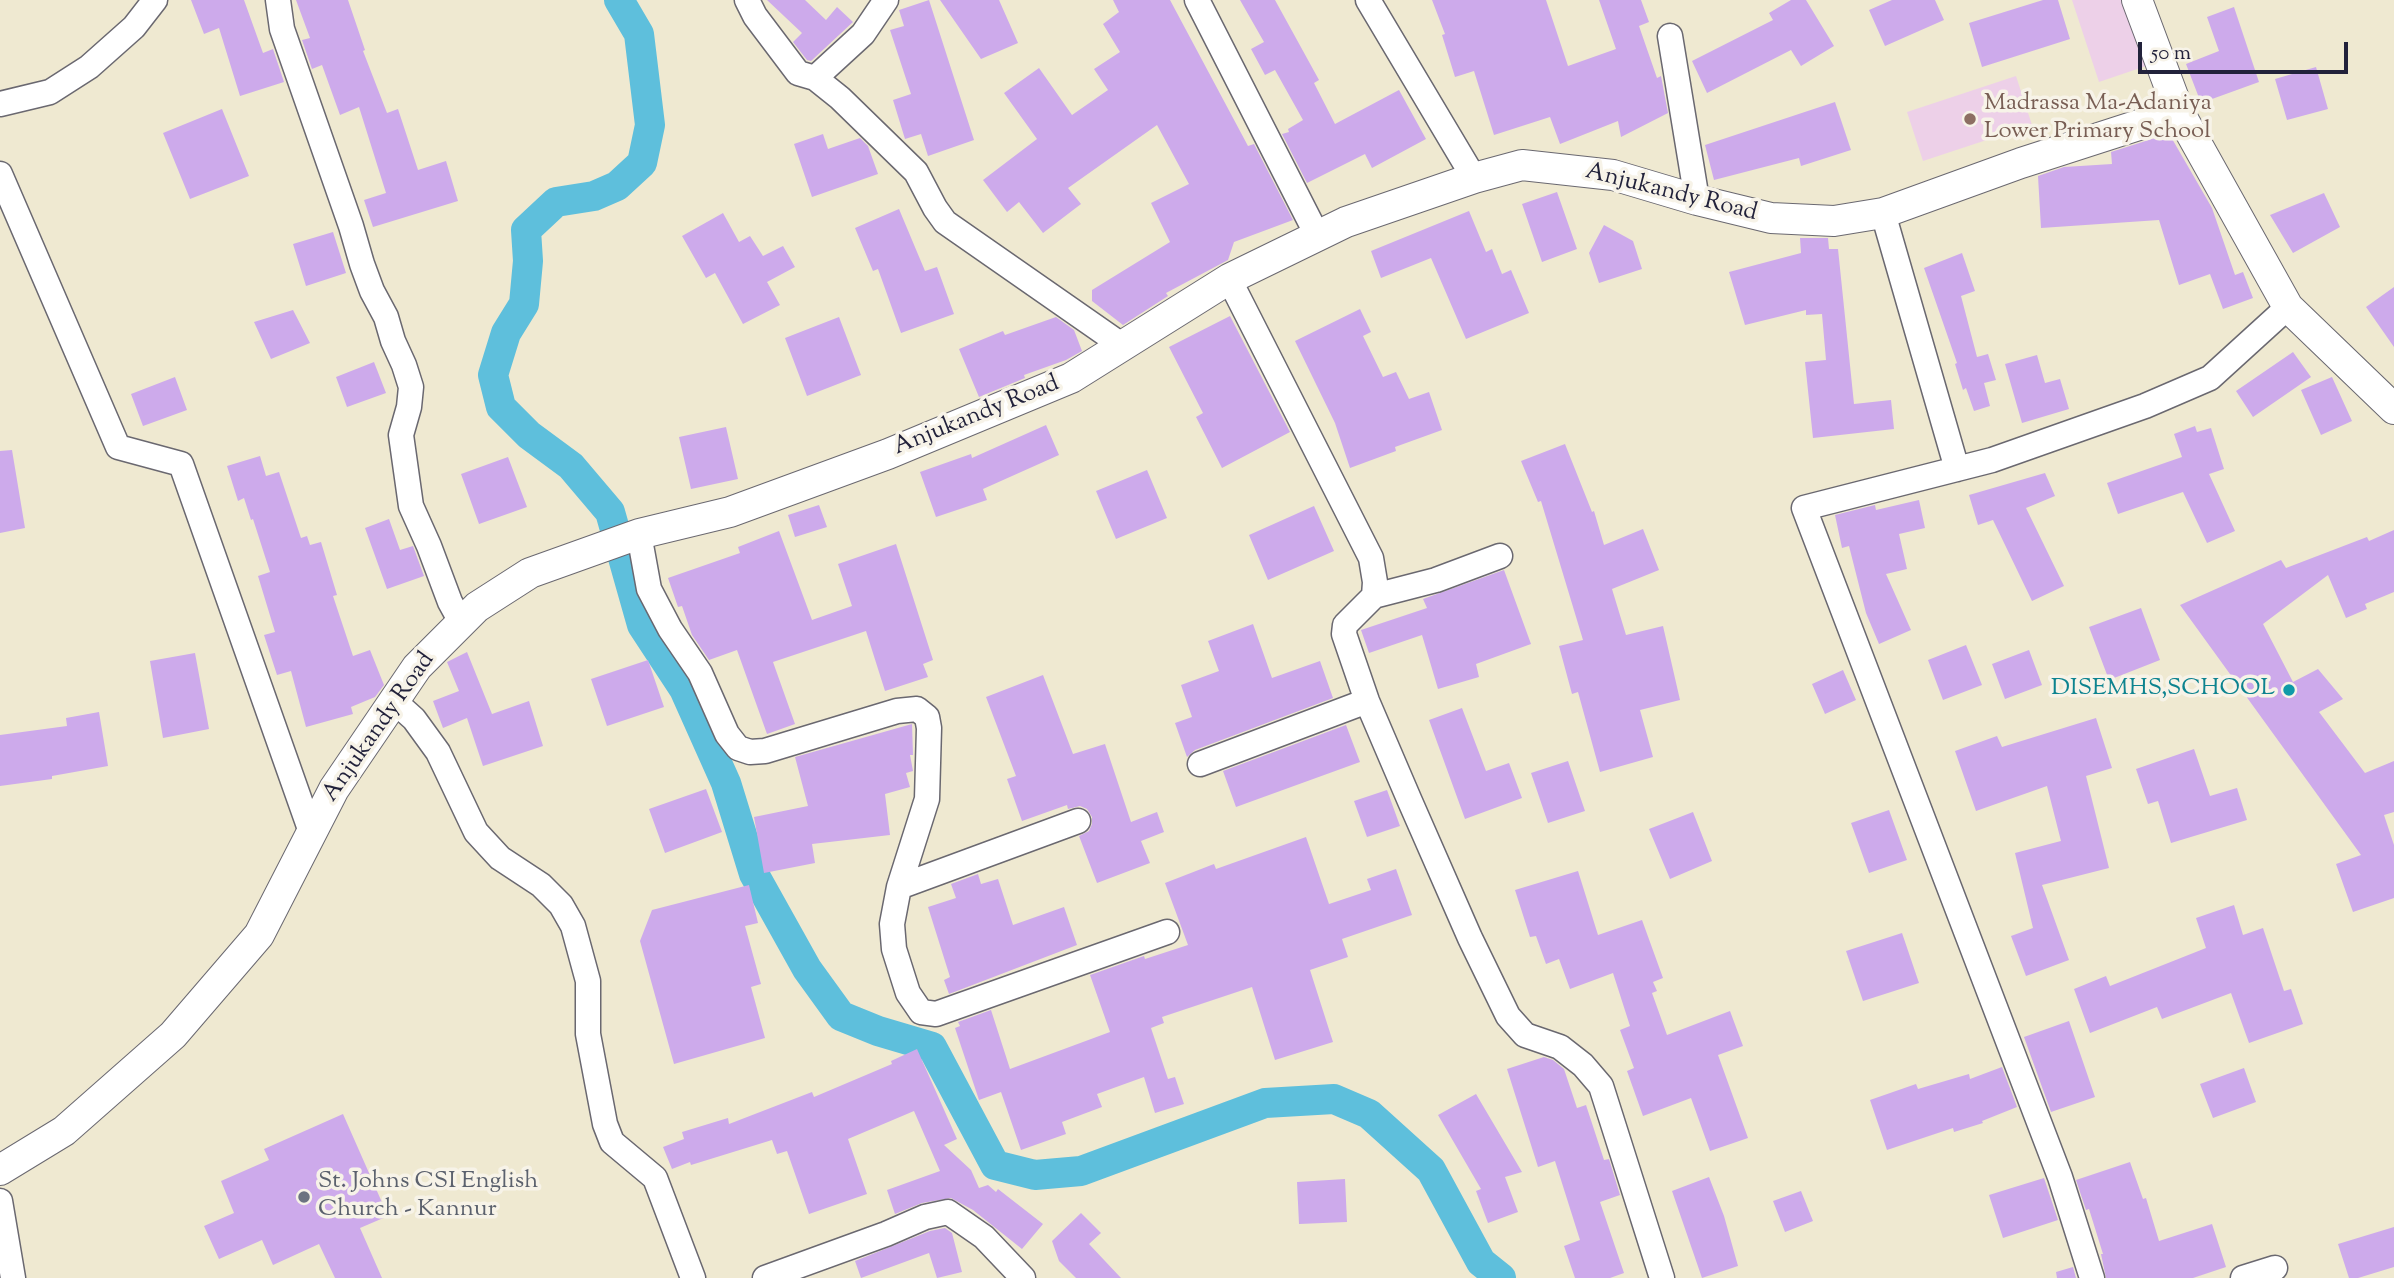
<!DOCTYPE html>
<style>
body{margin:0}
#map{position:relative;width:2394px;height:1278px;overflow:hidden;background:#efe9d1;font-family:"Sorts Mill Goudy",serif}
canvas{display:block}
.scale{position:absolute;left:2138px;top:42px;width:210px;height:32px;box-sizing:border-box;border:4px solid #22223b;border-top:0;padding-left:9px;font-size:21px;line-height:24px;white-space:nowrap;color:#22223b;-webkit-text-stroke:5px #f7f3e8;paint-order:stroke}
</style>
<div id="map">
<canvas width="2394" height="1278"></canvas>
<div class="scale">50 m</div>
</div>
<script>
const g = document.querySelector('canvas').getContext('2d');
g.lineJoin = 'round';
function paint(path, color) {
  g.fillStyle = color;
  g.fill(path, 'evenodd');
}
function toPath(rows) {
  const path = new Path2D();
  for (const r of rows) {
    path.moveTo(r[0], r[1]);
    for (let i = 2; i < r.length; i += 2) path.lineTo(r[i], r[i + 1]);
  }
  return path;
}
function strokePath(path, color, width, dash) {
  g.strokeStyle = color;
  g.lineWidth = width;
  g.lineCap = dash ? 'butt' : 'round';
  g.setLineDash(dash || []);
  g.stroke(path);
}
function write(font, color, halo, rows, align = 'center') {
  g.font = font + ' "Sorts Mill Goudy",serif';
  g.lineWidth = 7;
  g.setLineDash([]);
  g.textBaseline = 'middle';
  g.strokeStyle = halo;
  g.fillStyle = color;
  for (const [text, x, y, turn = 0] of rows) {
    g.save();
    g.translate(x, y);
    g.rotate((+turn || 0) * Math.PI / 180);
    g.textAlign = isNaN(turn) ? turn : align;
    if (halo) g.strokeText(text, 0, 0);
    g.fillText(text, 0, 0);
    g.restore();
  }
}
paint(toPath([
 [2072,0,2124,0,2146,66,2099,82],
 [2016,76,2032,125,1923,161,1907,112]
]), '#edd0e8');
strokePath(toPath([
 [619,0,639,34,650,125,642,163,617,186,594,196,556,202,526,230,528,261,524,304,506,333,493,375,501,407,529,435,571,466,610,512,642,625,684,689,726,783,754,874,807,969,841,1016,878,1031,932,1047,995,1165,1035,1175,1081,1171,1265,1103,1334,1099,1369,1114,1431,1170,1481,1262,1501,1278]
]), '#5ebfdc', 30);
paint(toPath([
 [191,0,244,0,263,53,273,49,284,82,240,96,219,28,204,34],
 [296,0,348,0,365,50,363,51,387,113,398,109,418,170,446,161,458,201,373,227,364,200,386,193,359,107,340,115,322,65,312,69,302,40,310,38],
 [767,0,805,0,826,20,837,7,853,22,811,61,807,60,793,42,802,33],
 [929,0,974,140,928,156,921,134,905,139,893,100,911,94,890,30,904,26,899,10],
 [940,0,999,0,1018,43,981,59],
 [1113,0,1170,0,1248,146,1254,144,1293,220,1234,242,1228,260,1166,293,1168,296,1123,325,1092,301,1092,290,1170,242,1151,203,1189,184,1157,125,1068,188,1081,204,1043,233,1019,202,1007,212,983,180,1037,139,1004,93,1039,68,1072,115,1108,90,1094,69,1120,52,1103,24,1119,12],
 [1240,0,1275,0,1319,80,1314,83,1335,124,1399,90,1426,139,1372,168,1365,154,1307,183,1282,134,1289,132,1288,129,1303,120,1275,70,1265,75,1251,49,1264,42],
 [1432,0,1546,0,1568,66,1616,49,1599,0,1641,0,1649,22,1639,26,1657,78,1661,76,1668,113,1621,137,1618,121,1560,144,1550,117,1494,135,1474,71,1455,77,1442,35,1445,34],
 [1791,0,1806,0,1834,46,1801,66,1791,50,1707,93,1692,61,1773,20,1769,13],
 [1892,0,1935,0,1944,20,1885,46,1869,10],
 [2043,0,2058,0,2070,39,1982,67,1969,23],
 [2234,7,2259,82,2201,103,2186,64,2219,51,2207,17],
 [2316,67,2328,109,2287,120,2275,79],
 [1835,102,1851,150,1801,166,1799,158,1714,180,1705,145],
 [222,109,249,176,190,199,163,133],
 [823,134,828,149,860,138,868,146,878,174,812,197,794,144],
 [2171,137,2212,208,2235,275,2243,272,2253,298,2223,309,2210,274,2179,285,2159,220,2041,228,2038,176,2064,167,2112,164,2111,152,2155,138],
 [1557,192,1577,249,1542,262,1522,204],
 [2324,193,2340,227,2293,253,2270,215],
 [899,209,925,271,937,267,954,314,901,333,878,269,873,271,855,228],
 [1469,211,1486,252,1492,249,1502,274,1511,270,1529,313,1466,339,1431,258,1381,278,1371,251],
 [723,213,739,242,750,236,763,256,783,246,795,267,767,282,780,305,743,324,715,273,706,278,682,236],
 [1604,225,1633,241,1642,269,1599,283,1589,253],
 [333,232,346,273,306,286,293,244],
 [1800,238,1828,238,1829,249,1838,249,1854,404,1891,400,1894,429,1813,438,1805,362,1826,360,1822,314,1806,315,1806,310,1745,325,1729,272,1801,253],
 [1962,253,1975,291,1961,296,1977,357,1988,354,1996,380,1984,383,1990,406,1974,411,1966,388,1963,390,1955,364,1957,363,1924,268],
 [2394,287,2394,347,2366,307],
 [1360,309,1371,332,1363,336,1383,377,1396,372,1409,399,1429,392,1442,430,1395,447,1396,451,1350,468,1335,423,1295,341],
 [293,310,310,343,271,359,254,322],
 [1230,316,1290,432,1222,468,1196,417,1203,413,1169,347],
 [839,317,861,375,807,396,785,338],
 [1056,317,1074,330,1082,351,1066,360,1024,375,1025,378,979,397,959,349,1003,331,1005,335],
 [2293,352,2311,377,2253,417,2236,391],
 [2037,355,2045,383,2060,379,2069,409,2022,423,2005,364],
 [374,362,386,393,347,407,336,377],
 [175,377,187,410,143,426,131,394],
 [2332,377,2352,421,2321,435,2301,390],
 [1046,425,1059,455,983,489,987,500,936,517,920,472,971,454,972,458],
 [2195,426,2197,432,2211,428,2224,469,2209,474,2235,531,2207,543,2183,492,2118,514,2107,483,2182,457,2174,434],
 [726,427,738,479,691,489,679,437],
 [1565,444,1592,512,1594,511,1604,545,1643,529,1659,570,1612,589,1626,635,1663,626,1680,700,1640,710,1653,757,1600,772,1578,692,1572,694,1559,646,1583,640,1541,501,1538,502,1521,461],
 [12,450,25,528,0,533,0,451],
 [260,456,266,476,279,472,301,538,307,536,310,545,321,542,337,595,333,596,353,656,370,650,384,685,375,697,351,707,353,714,306,727,291,671,277,675,264,635,275,632,258,576,270,572,253,519,251,520,244,498,238,501,227,466],
 [508,457,527,507,479,524,461,474],
 [1147,470,1167,518,1116,539,1096,491],
 [2045,473,2055,496,2026,508,2064,586,2032,601,1993,520,1978,525,1969,495],
 [1919,500,1925,528,1899,534,1907,569,1886,574,1911,630,1879,644,1866,613,1849,546,1842,548,1835,515,1875,505,1876,510],
 [819,505,827,527,795,537,788,515],
 [1314,506,1334,551,1268,580,1249,535],
 [389,519,400,550,413,546,424,576,387,589,365,528],
 [2394,530,2394,592,2365,604,2367,609,2346,618,2328,575,2263,624,2293,682,2318,669,2343,699,2319,712,2365,773,2394,761,2394,812,2384,815,2394,845,2394,898,2353,912,2336,864,2361,855,2180,605,2281,560,2286,568,2367,537,2369,541],
 [779,531,812,620,852,606,838,564,896,544,933,660,923,664,928,677,885,691,866,631,773,662,795,724,767,734,737,650,709,660,692,635,682,606,678,607,668,578,740,553,738,547],
 [1504,570,1531,644,1476,664,1479,677,1438,689,1422,635,1369,653,1361,630,1427,608,1423,599],
 [2141,608,2160,660,2109,680,2089,627],
 [1253,624,1272,678,1320,661,1333,698,1195,750,1187,757,1175,723,1192,717,1181,685,1219,671,1208,641],
 [1966,645,1982,685,1943,700,1928,660],
 [2029,650,2042,685,2005,699,1992,664],
 [467,652,492,714,529,701,543,746,483,766,467,718,443,728,433,701,459,691,447,662],
 [195,653,209,729,163,738,150,661],
 [648,660,664,707,607,726,591,679],
 [1843,670,1856,700,1825,714,1812,684],
 [1043,675,1073,754,1105,744,1131,822,1157,812,1164,832,1141,841,1150,863,1097,883,1079,836,1089,831,1092,824,1092,817,1087,809,1080,806,1068,809,1067,805,1022,821,1007,779,1016,776,986,697],
 [1462,708,1486,771,1509,763,1522,798,1465,819,1429,720],
 [99,712,108,766,52,776,52,779,0,786,0,735,67,726,66,718],
 [2096,718,2112,768,2086,776,2109,868,2042,885,2069,960,2026,976,2011,936,2033,928,2015,853,2061,841,2047,786,1976,811,1955,751,1997,736,2002,747],
 [912,724,913,755,910,755,913,771,906,773,910,787,885,794,890,835,812,844,815,863,764,873,754,817,808,806,795,757],
 [1346,725,1360,762,1236,807,1223,771],
 [2194,749,2210,796,2237,788,2247,820,2171,843,2158,801,2148,804,2136,769],
 [1568,761,1585,811,1548,823,1531,773],
 [706,789,722,832,665,853,649,809],
 [1387,790,1400,826,1367,837,1354,801],
 [1889,810,1907,860,1869,873,1851,823],
 [1693,812,1712,861,1670,879,1649,829],
 [1306,837,1329,904,1371,890,1367,879,1396,869,1412,915,1342,939,1348,957,1310,970,1333,1042,1275,1060,1252,987,1162,1017,1164,1023,1151,1028,1168,1079,1175,1077,1184,1104,1155,1113,1144,1077,1097,1094,1102,1107,1062,1122,1066,1134,1021,1150,1001,1092,979,1100,955,1028,960,1026,958,1022,991,1010,1010,1069,1110,1032,1090,975,1144,956,1145,959,1188,945,1165,883,1214,864,1216,869],
 [1578,871,1598,935,1642,920,1663,978,1653,982,1657,991,1652,993,1667,1035,1730,1011,1743,1046,1718,1055,1748,1138,1710,1151,1691,1098,1643,1116,1627,1071,1634,1068,1620,1030,1630,1026,1613,973,1570,989,1559,959,1546,964,1536,936,1530,937,1515,890],
 [978,874,981,884,998,879,1013,925,1064,907,1077,945,949,994,944,980,950,977,928,907,956,898,951,884],
 [749,885,758,923,745,926,761,984,751,987,765,1038,674,1064,640,941,652,910],
 [2234,905,2243,935,2263,928,2284,991,2291,989,2303,1024,2249,1043,2231,993,2162,1019,2157,1007,2090,1033,2074,989,2106,976,2110,986,2206,948,2196,918],
 [1902,933,1919,983,1863,1001,1846,951],
 [2069,1021,2095,1097,2051,1112,2024,1037],
 [917,1049,957,1139,944,1145,971,1170,979,1188,988,1185,996,1192,998,1189,1043,1224,1022,1249,973,1210,951,1198,922,1203,895,1214,887,1190,940,1171,914,1111,848,1139,867,1194,809,1214,787,1151,777,1154,772,1140,691,1165,690,1162,672,1169,663,1147,684,1139,682,1132,728,1118,729,1124,812,1092,814,1097,892,1064,891,1061],
 [1544,1057,1553,1060,1564,1069,1577,1108,1586,1105,1604,1160,1609,1159,1620,1195,1600,1202,1624,1273,1610,1278,1575,1278,1564,1246,1580,1240,1555,1161,1538,1167,1507,1069],
 [2002,1067,2017,1107,1982,1121,1983,1123,1954,1132,1953,1128,1887,1150,1870,1100,1916,1084,1918,1089,1969,1074,1970,1079],
 [2244,1068,2256,1102,2213,1118,2200,1084],
 [1476,1094,1522,1172,1505,1177,1518,1212,1488,1223,1476,1191,1481,1189,1438,1115],
 [343,1114,388,1216,360,1228,382,1278,335,1278,319,1244,273,1265,262,1240,219,1259,204,1226,234,1213,221,1181,269,1160,264,1149],
 [2130,1162,2143,1199,2146,1198,2159,1241,2212,1224,2226,1267,2193,1278,2106,1278,2101,1254,2103,1254,2089,1209,2086,1210,2076,1180],
 [1709,1177,1724,1216,1738,1266,1702,1278,1672,1191],
 [2044,1178,2058,1220,2003,1238,1989,1195],
 [1345,1179,1347,1222,1299,1224,1297,1182],
 [1801,1191,1813,1221,1785,1232,1773,1201],
 [1081,1213,1101,1233,1089,1244,1121,1278,1076,1278,1059,1261,1052,1241],
 [2394,1227,2394,1267,2358,1278,2349,1278,2338,1244],
 [945,1228,952,1233,962,1272,937,1278,929,1253,861,1278,855,1261,930,1231],
 [2073,1267,2076,1278,2057,1278,2056,1272]
]), '#cdaaeb');
const minor = toPath([
 [278,0,282,29,351,226,362,264,372,291,386,317,393,341,404,365,411,387,409,407,401,435,411,506,429,546,450,602,461,622],
 [747,0,755,16,798,73,815,78,840,98,916,172,935,208,945,222,1123,346],
 [1197,0,1317,235],
 [1368,0,1474,178],
 [1670,36,1697,200],
 [815,78,863,34,886,0],
 [0,104,50,92,89,67,134,27,155,0],
 [0,174,118,447,181,464,311,832],
 [1883,213,1957,469],
 [1229,279,1371,558,1375,582,1374,596,1345,625,1344,634,1367,701,1409,799,1470,938,1508,1016,1525,1035,1560,1047,1583,1065,1601,1086,1662,1278],
 [639,534,649,589,670,629,700,673,727,734,738,748,750,752,765,751,897,711,917,709,927,717,929,728,927,799,899,887,892,924,894,949,908,993,921,1012,936,1014,1167,932],
 [1374,596,1436,580,1500,556],
 [394,701,414,719,438,752,476,832,500,858,541,885,561,905,573,926,588,981,588,1034,605,1124,612,1142,655,1178,693,1278],
 [1200,764,1367,701],
 [899,887,1078,821],
 [0,1201,13,1278],
 [765,1278,886,1234,925,1217,948,1212,984,1237,1023,1278],
 [2092,1278,2060,1177,1804,508,1992,460,2145,406,2210,378,2288,307],
 [2243,1278,2275,1268]
]);
const tertiary = toPath([
 [2137,0,2179,112,2288,307,2394,409],
 [0,1170,64,1131,173,1035,259,935,334,789,417,667,477,607,530,573,639,534,730,512,888,454,1071,378,1229,279,1346,222,1474,178,1522,165,1613,175,1697,200,1771,218,1834,221,1883,213,2021,163,2179,112]
]);
strokePath(minor, '#6a6870', 27);
strokePath(tertiary, '#6a6870', 32);
strokePath(minor, '#fff', 24);
strokePath(tertiary, '#fff', 30);
for (const [x, y, r, color] of [
 [1970,119,7,"#8d6e63"],
 [2289,690,7,"#0f9aa8"],
 [304,1197,7,"#6b7280"]
]) {
  const dot = new Path2D();
  dot.arc(x, y, r, 0, 2 * Math.PI);
  g.fillStyle = color;
  g.fill(dot);
  strokePath(dot, '#f7f3e8', 2.5);
}
write('24px', '#785e54', '#f7f3e8', [
 ["Madrassa Ma-Adaniya",1984,105],
 ["Lower Primary School",1984,133]
], 'left');
write('24px', '#22223b', '#f7f3e8', [
 ["Anjukandy Road",1671,194,14],
 ["Anjukandy Road",977,417,-22],
 ["Anjukandy Road",380,728,-55]
]);
write('24px', '#0d838f', '#f7f3e8', [
 ["DISEMHS,SCHOOL",2275,690]
], 'right');
write('24px', '#5b616d', '#f7f3e8', [
 ["St. Johns CSI English",318,1183],
 ["Church - Kannur",318,1211]
], 'left');
</script>
